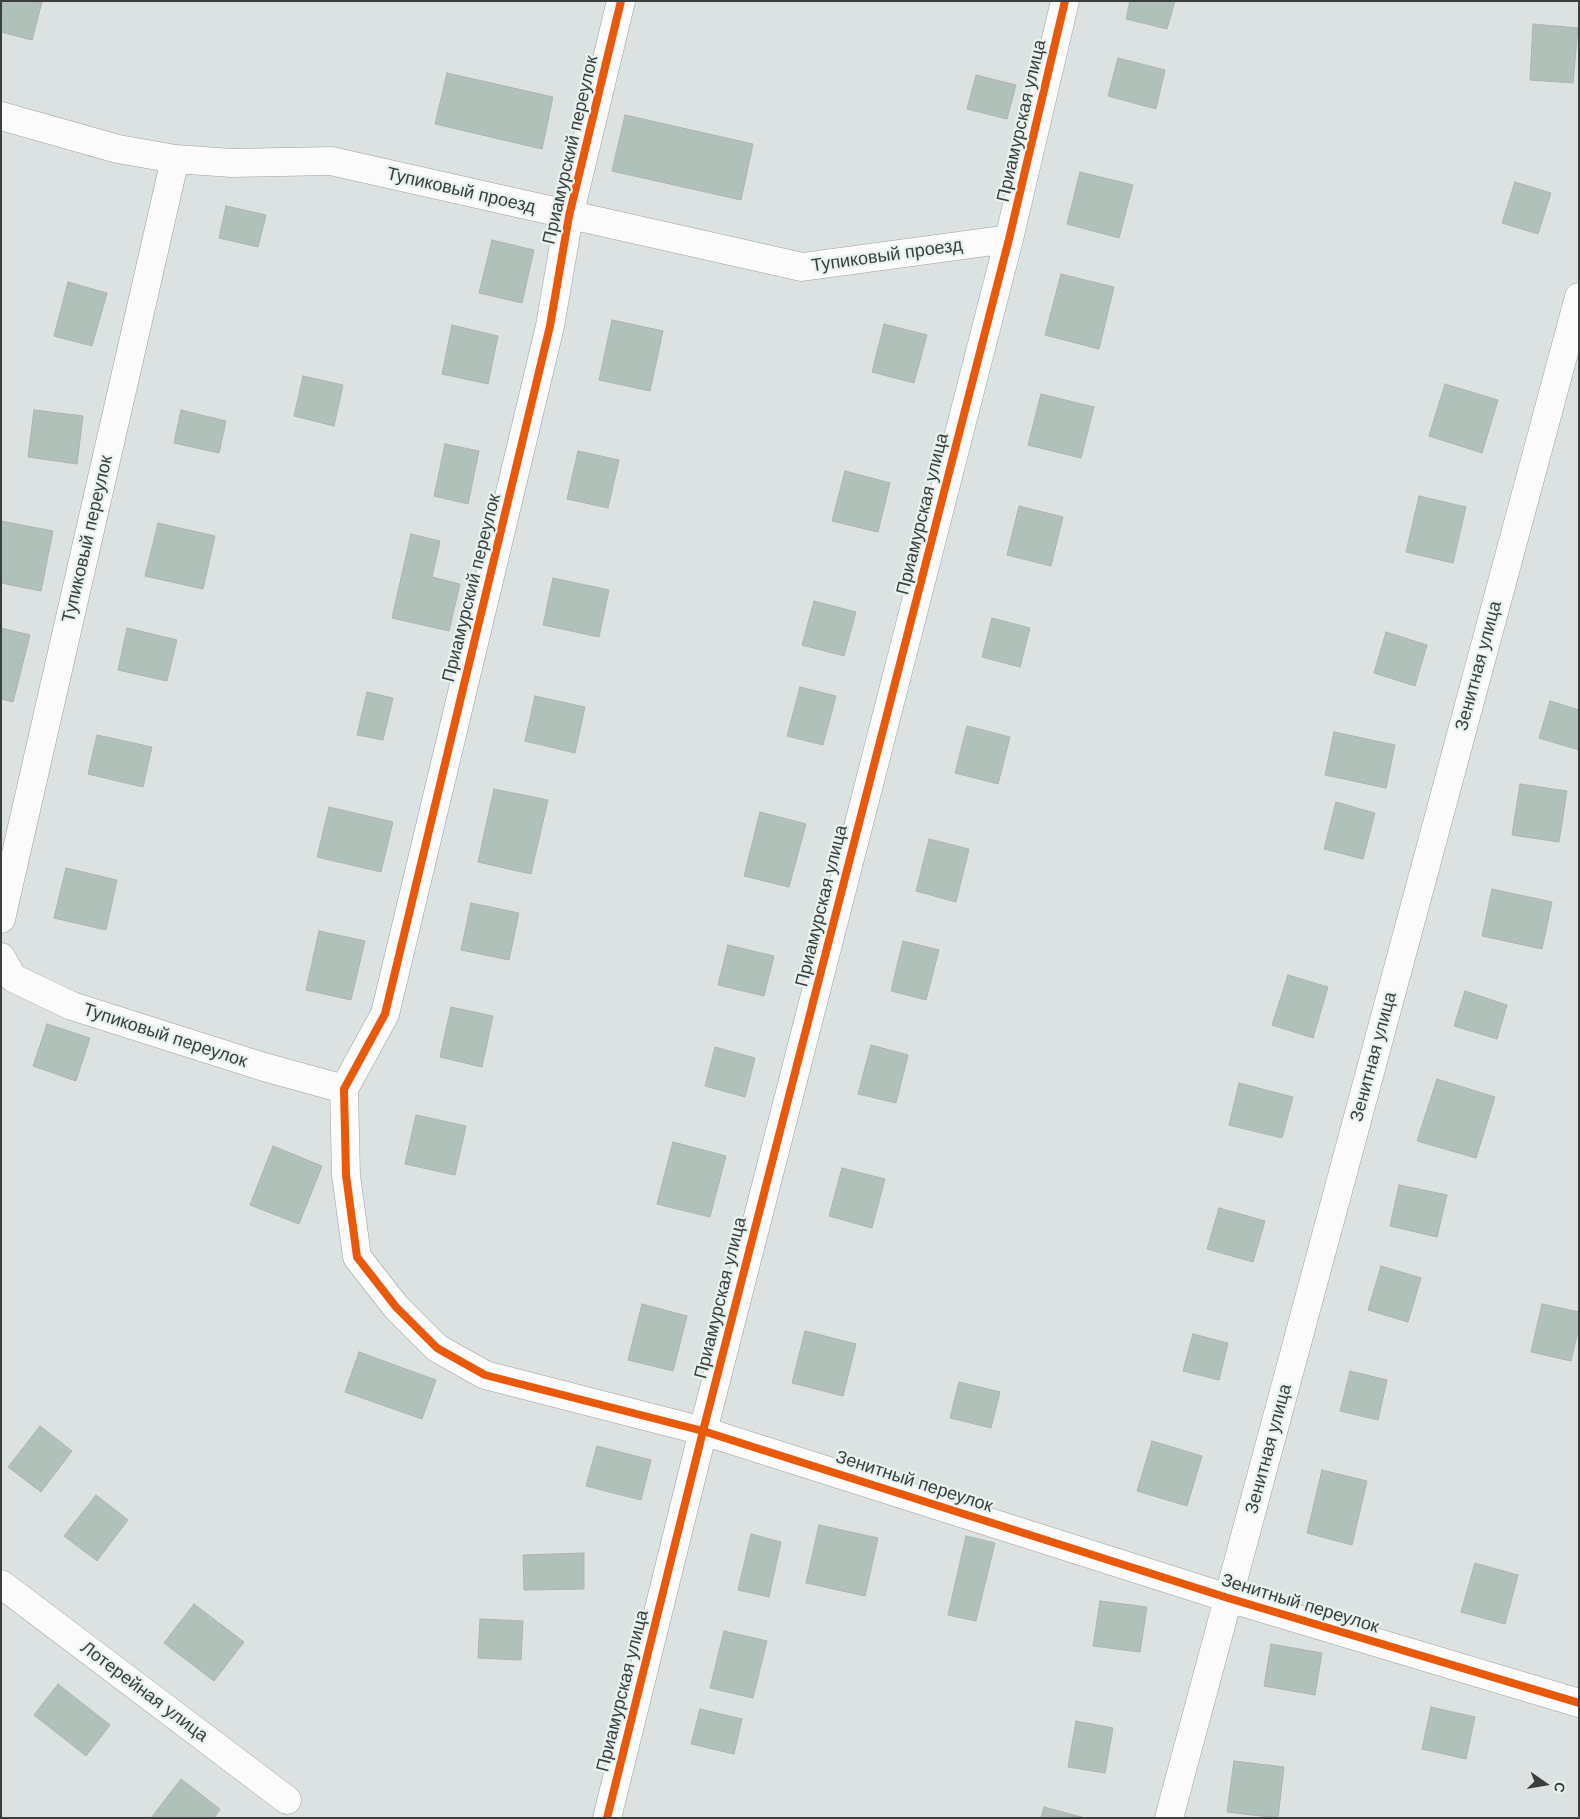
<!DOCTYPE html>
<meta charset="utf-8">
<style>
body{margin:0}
#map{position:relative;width:1580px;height:1819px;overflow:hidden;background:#dce2e1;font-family:Arial,sans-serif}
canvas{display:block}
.frame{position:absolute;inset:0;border:2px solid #3a3e3d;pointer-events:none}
.north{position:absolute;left:1520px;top:1759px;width:50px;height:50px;-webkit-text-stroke:4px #e8f2f0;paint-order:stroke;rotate:103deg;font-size:14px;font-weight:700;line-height:20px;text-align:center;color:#3a3e3d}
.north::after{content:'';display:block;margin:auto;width:18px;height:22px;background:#3a3e3d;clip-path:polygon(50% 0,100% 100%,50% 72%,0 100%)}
</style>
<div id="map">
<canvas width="1580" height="1819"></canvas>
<div class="frame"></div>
<div class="north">С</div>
</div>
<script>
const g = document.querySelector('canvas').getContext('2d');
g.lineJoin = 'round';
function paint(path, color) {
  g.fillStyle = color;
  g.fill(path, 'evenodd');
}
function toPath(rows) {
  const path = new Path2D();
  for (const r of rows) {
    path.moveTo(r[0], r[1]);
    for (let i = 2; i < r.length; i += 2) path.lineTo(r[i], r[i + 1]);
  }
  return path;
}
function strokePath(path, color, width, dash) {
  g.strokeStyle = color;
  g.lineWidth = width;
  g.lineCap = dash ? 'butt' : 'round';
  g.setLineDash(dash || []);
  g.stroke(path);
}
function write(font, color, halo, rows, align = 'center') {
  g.font = font + ' Arial,sans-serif';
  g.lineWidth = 4.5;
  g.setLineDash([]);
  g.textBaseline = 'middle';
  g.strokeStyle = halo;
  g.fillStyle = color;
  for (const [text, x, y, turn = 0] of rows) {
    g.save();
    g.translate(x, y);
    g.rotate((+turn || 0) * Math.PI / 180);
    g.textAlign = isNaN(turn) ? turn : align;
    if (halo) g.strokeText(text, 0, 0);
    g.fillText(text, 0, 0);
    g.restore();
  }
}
const building = toPath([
 [2,1,42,2,32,40,1,32,2,1],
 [1130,1,1175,1,1167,29,1126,19,1130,1],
 [1533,24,1578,28,1573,83,1530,80,1533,24],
 [1118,58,1165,70,1156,109,1108,96,1118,58],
 [447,73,553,97,542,149,435,124,447,73],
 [976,75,1016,85,1007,119,967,109,976,75],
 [625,115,753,144,741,200,612,171,625,115],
 [1080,172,1133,185,1119,238,1067,224,1080,172],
 [1515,182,1551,193,1538,234,1502,223,1515,182],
 [226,206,266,215,258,247,219,238,226,206],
 [492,240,534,250,522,303,479,293,492,240],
 [1061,274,1114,287,1099,349,1045,335,1061,274],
 [68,282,107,293,92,346,54,336,68,282],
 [612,320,663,331,650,391,599,380,612,320],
 [884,324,927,335,914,383,872,372,884,324],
 [452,325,498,336,488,384,442,374,452,325],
 [303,376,343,385,334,426,294,416,303,376],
 [1445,384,1498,400,1482,453,1429,436,1445,384],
 [1041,394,1094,407,1081,458,1028,445,1041,394],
 [34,410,83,416,77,464,28,457,34,410],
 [181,410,226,421,219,453,174,443,181,410],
 [445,444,479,451,468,504,434,496,445,444],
 [578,451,619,460,608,508,567,499,578,451],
 [845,471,890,483,878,532,832,521,845,471],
 [1419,496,1466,507,1453,563,1406,552,1419,496],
 [1019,506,1063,517,1051,566,1007,555,1019,506],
 [1,521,53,531,41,591,1,583,1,521],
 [158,523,215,536,203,589,145,576,158,523],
 [411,534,440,541,432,577,460,584,449,631,392,618,411,534],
 [553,578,609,590,599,637,543,625,553,578],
 [814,601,856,612,844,656,802,645,814,601],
 [992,618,1030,628,1020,667,982,657,992,618],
 [1,628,30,635,13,702,1,699,1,628],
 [127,628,177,640,167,681,118,670,127,628],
 [1386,632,1427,645,1415,686,1374,673,1386,632],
 [800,687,836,696,823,745,787,736,800,687],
 [367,692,393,698,383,740,357,735,367,692],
 [535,696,585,707,575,753,525,741,535,696],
 [1550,701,1579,710,1579,750,1539,738,1550,701],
 [967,726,1010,737,998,784,955,773,967,726],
 [1334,732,1395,745,1386,788,1325,775,1334,732],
 [97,735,152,747,143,787,88,774,97,735],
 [1520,784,1567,791,1559,842,1512,835,1520,784],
 [494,789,548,800,531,874,478,862,494,789],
 [1336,802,1375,813,1363,859,1324,849,1336,802],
 [329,807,393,822,381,872,317,857,329,807],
 [760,812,806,824,789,887,744,876,760,812],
 [929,839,969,849,956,902,916,891,929,839],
 [66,868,117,880,106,930,54,918,66,868],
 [1492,889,1552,902,1542,949,1482,936,1492,889],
 [471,903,519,913,509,960,461,950,471,903],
 [319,931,365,941,351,1000,306,990,319,931],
 [903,941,939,950,926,1000,891,991,903,941],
 [728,945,774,956,764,996,718,985,728,945],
 [1288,975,1328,987,1313,1038,1272,1025,1288,975],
 [1465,991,1507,1005,1497,1039,1454,1026,1465,991],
 [451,1007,493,1016,482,1067,440,1057,451,1007],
 [47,1024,90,1038,76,1081,33,1066,47,1024],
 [871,1045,908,1055,896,1103,858,1094,871,1045],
 [715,1047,755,1058,745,1097,705,1086,715,1047],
 [1437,1079,1495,1097,1476,1158,1417,1141,1437,1079],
 [1239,1083,1293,1097,1282,1138,1229,1125,1239,1083],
 [416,1115,466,1126,455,1175,405,1164,416,1115],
 [673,1142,726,1156,710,1217,657,1204,673,1142],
 [273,1146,322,1166,299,1224,250,1205,273,1146],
 [842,1168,885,1179,872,1228,829,1216,842,1168],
 [1399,1185,1447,1195,1437,1237,1390,1226,1399,1185],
 [1219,1208,1265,1221,1253,1262,1207,1249,1219,1208],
 [1381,1266,1421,1278,1408,1322,1368,1310,1381,1266],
 [642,1304,687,1316,673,1371,628,1360,642,1304],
 [1542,1304,1579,1312,1579,1327,1571,1361,1531,1352,1542,1304],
 [805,1331,856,1344,843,1396,792,1383,805,1331],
 [1193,1334,1228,1343,1219,1380,1183,1371,1193,1334],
 [359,1352,436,1380,422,1419,345,1392,359,1352],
 [1350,1371,1387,1380,1378,1420,1340,1411,1350,1371],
 [959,1382,1000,1392,991,1428,950,1418,959,1382],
 [40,1426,72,1451,41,1492,8,1467,40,1426],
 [1152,1441,1202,1456,1187,1506,1137,1491,1152,1441],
 [597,1446,651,1460,641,1500,586,1486,597,1446],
 [1322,1470,1367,1481,1352,1545,1307,1533,1322,1470],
 [96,1495,128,1520,97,1561,64,1536,96,1495],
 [819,1525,878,1538,865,1596,806,1583,819,1525],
 [751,1534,781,1542,769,1597,738,1590,751,1534],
 [966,1536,995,1543,976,1621,948,1615,966,1536],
 [584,1553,584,1589,524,1590,523,1555,584,1553],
 [1475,1563,1518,1575,1505,1624,1461,1612,1475,1563],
 [1100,1601,1147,1607,1140,1652,1093,1646,1100,1601],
 [194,1604,244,1642,214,1681,164,1643,194,1604],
 [480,1619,523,1621,521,1660,478,1658,480,1619],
 [724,1631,767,1641,753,1698,710,1688,724,1631],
 [1271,1644,1322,1653,1315,1695,1264,1686,1271,1644],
 [58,1684,110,1725,86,1756,34,1715,58,1684],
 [1431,1707,1475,1717,1466,1759,1422,1749,1431,1707],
 [700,1709,742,1719,734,1754,691,1744,700,1709],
 [1076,1721,1113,1728,1105,1773,1068,1767,1076,1721],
 [1234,1761,1284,1767,1278,1818,1227,1812,1234,1761],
 [181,1779,220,1809,214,1818,151,1818,181,1779],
 [1044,1807,1085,1818,1041,1818,1044,1807]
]);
paint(building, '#b0c1ba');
strokePath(building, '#aeb2b1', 1);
const minor = toPath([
 [621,1,569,216,550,326,385,1014,344,1089,346,1175,357,1257,396,1307,437,1348,485,1375,703,1431,1228,1598,1579,1703],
 [1,116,118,149,175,159,232,163,331,161,802,267,1009,239],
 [1,919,175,159],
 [1,957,13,978,72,1006,264,1067,344,1089],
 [1,1584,287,1800],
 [607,1818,703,1431,1009,239,1065,1],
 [1169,1818,1579,297]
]);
strokePath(minor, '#9c9f9f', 29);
strokePath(minor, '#fafbfa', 28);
strokePath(toPath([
 [621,1,569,216,550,326,385,1014,344,1089,346,1175,357,1257,396,1307,437,1348,485,1375,703,1431,1228,1598,1579,1703],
 [607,1818,703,1431,1009,239,1065,1]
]), '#e8590c', 8);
write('18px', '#3a3e3d', '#e8f2f0', [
 ["Приамурская улица",1022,121,-77],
 ["Приамурский переулок",571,150,-77],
 ["Тупиковый проезд",461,191,13],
 ["Тупиковый проезд",887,256,-8],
 ["Приамурская улица",923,514,-76],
 ["Тупиковый переулок",88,539,-77],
 ["Приамурский переулок",472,588,-76],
 ["Зенитная улица",1479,666,-75],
 ["Приамурская улица",822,906,-76],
 ["Тупиковый переулок",165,1036,18],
 ["Зенитная улица",1374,1057,-75],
 ["Приамурская улица",721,1298,-76],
 ["Зенитная улица",1269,1449,-75],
 ["Зенитный переулок",914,1482,18],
 ["Зенитный переулок",1300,1604,17],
 ["Приамурская улица",623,1691,-76],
 ["Лотерейная улица",144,1692,37]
]);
</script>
